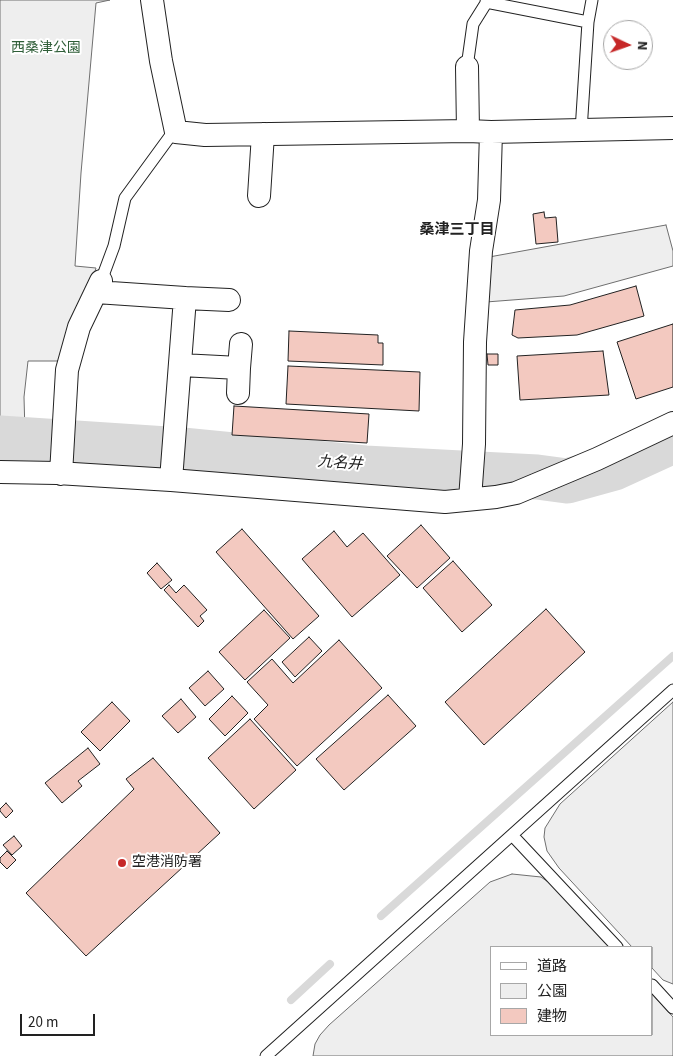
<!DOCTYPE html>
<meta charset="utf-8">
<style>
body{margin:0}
#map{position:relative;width:673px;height:1056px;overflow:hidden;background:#fff;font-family:"Source Sans 3","Noto Sans JP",sans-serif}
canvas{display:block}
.legend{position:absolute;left:490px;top:946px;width:162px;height:90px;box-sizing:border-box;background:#fff;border:1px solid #a7a7a7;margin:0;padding:6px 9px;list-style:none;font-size:15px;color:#222}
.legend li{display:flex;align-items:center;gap:10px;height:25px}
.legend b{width:25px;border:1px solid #a7a7a7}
.north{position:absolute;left:603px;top:20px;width:50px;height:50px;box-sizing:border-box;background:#fff;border:1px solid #a7a7a7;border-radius:50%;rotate:93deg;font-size:14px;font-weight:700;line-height:20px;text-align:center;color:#222}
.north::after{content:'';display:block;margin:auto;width:18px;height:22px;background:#c62828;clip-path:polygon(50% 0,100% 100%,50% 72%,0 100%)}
.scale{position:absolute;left:20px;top:1014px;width:75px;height:22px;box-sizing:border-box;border:2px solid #222;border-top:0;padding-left:6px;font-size:15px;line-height:18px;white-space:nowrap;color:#222;-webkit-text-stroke:4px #fff;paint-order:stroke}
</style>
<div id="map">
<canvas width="673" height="1056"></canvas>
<ul class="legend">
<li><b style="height:6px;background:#fff"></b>道路</li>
<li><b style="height:14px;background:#eee"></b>公園</li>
<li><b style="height:14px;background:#f3c9c0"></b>建物</li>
</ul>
<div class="north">N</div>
<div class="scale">20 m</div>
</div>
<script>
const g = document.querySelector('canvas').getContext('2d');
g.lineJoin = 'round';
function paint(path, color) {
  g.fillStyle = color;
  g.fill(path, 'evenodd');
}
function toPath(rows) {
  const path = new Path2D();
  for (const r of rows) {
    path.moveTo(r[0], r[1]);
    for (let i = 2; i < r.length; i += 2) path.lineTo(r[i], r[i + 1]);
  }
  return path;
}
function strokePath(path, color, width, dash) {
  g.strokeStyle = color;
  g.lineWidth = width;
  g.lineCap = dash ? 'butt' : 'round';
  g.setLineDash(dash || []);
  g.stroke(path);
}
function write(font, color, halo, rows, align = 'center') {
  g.font = font + ' "Source Sans 3","Noto Sans JP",sans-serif';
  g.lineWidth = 4;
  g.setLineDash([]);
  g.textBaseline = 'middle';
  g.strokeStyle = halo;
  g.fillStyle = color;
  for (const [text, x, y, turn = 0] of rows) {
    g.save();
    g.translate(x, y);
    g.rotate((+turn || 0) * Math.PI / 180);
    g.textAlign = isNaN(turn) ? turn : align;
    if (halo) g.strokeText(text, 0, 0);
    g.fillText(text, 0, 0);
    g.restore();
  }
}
const green = toPath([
 [0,0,110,0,96,3,81,173,75,266,96,268,89,291,59,361,28,361,24,397,25,433,0,431,0,0],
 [666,225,673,251,673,266,564,296,486,302,489,257,666,225],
 [673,702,673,984,663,980,652,968,652,947,632,947,559,868,547,851,544,837,545,828,560,804,673,702],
 [512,874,541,877,551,884,609,947,492,947,492,1035,652,1035,652,994,673,1017,673,1056,313,1056,315,1044,320,1035,329,1025,490,882,512,874]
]);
paint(green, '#eee');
strokePath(green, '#6f6f6f', 1);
strokePath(toPath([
 [381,916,673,656],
 [291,1000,330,964]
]), '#d9d9d9', 8);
strokePath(toPath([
 [0,438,182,450,365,468,537,477,567,481,614,468,673,441]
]), '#d9d9d9', 45);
const building = toPath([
 [544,212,545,218,556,217,558,242,536,244,533,214,544,212],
 [636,286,644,316,577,335,518,338,512,335,515,310,570,305,636,286],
 [673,324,673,387,636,399,617,342,673,324],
 [289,331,378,335,378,343,383,343,383,365,288,361,289,331],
 [603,351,609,395,520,400,517,356,603,351],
 [487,354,498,354,498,365,488,365,487,354],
 [288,366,420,372,419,411,286,404,288,366],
 [234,406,369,414,367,443,232,435,234,406],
 [421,525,450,558,417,588,387,556,421,525],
 [242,529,319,616,293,639,216,552,242,529],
 [334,531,347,547,363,533,400,575,352,617,302,559,334,531],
 [453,561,492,605,462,632,423,588,453,561],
 [157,563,172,580,161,589,147,573,157,563],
 [169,585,176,593,184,585,207,610,200,616,204,621,198,627,164,590,169,585],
 [546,609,585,652,484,745,445,702,546,609],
 [264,610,290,638,245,680,219,652,264,610],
 [309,637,322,651,295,677,282,662,309,637],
 [339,640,382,688,297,766,254,719,268,705,247,682,272,659,293,683,339,640],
 [208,671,224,689,205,706,189,688,208,671],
 [388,695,416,726,344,790,316,759,388,695],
 [232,696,248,713,225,736,209,719,232,696],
 [181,699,196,717,178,733,162,716,181,699],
 [112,702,130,721,100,751,81,732,112,702],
 [250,719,296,770,254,809,208,758,250,719],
 [88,748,100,764,78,781,82,786,62,803,45,783,88,748],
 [153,758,220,833,86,956,26,893,134,789,126,779,153,758],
 [6,803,13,811,6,818,0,811,0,809,6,803],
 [14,836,22,846,12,855,3,845,14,836],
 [7,851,16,860,7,869,0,862,0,858,7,851]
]);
paint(building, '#f3c9c0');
strokePath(building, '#222', 1);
const service = toPath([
 [486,2,588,22],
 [467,67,473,24,488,0],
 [581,131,588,22,592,0],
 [101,281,114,246,125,198,171,135,176,132],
 [512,835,617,947],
 [652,985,673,1008],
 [266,1056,673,690]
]);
const minor = toPath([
 [152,0,161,61,176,132,205,135,468,131,491,132,673,128],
 [467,67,468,131],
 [259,196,263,134],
 [96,292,185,298,171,480],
 [185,298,229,300],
 [181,365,239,368,241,344],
 [238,393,239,368],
 [0,472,57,473,171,480,445,502,496,497,516,493,597,459,673,423],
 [61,474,67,370,79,327,101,281],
 [470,499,474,444,475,342,481,251,489,200,491,132]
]);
strokePath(service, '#222', 13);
strokePath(minor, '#222', 24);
strokePath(service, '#fff', 11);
strokePath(minor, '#fff', 22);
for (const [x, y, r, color] of [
 [122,863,5,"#c62828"]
]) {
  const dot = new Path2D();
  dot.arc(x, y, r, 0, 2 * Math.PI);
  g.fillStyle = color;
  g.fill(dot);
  strokePath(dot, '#fff', 2);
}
write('14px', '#2f5e38', '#fff', [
 ["西桑津公園",46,49]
]);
write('14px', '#222', '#fff', [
 ["空港消防署",132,863]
], 'left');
write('bold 15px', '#222', '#fff', [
 ["桑津三丁目",457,231]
]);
write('italic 15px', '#222', '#fff', [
 ["九名井",340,464,4]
]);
</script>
